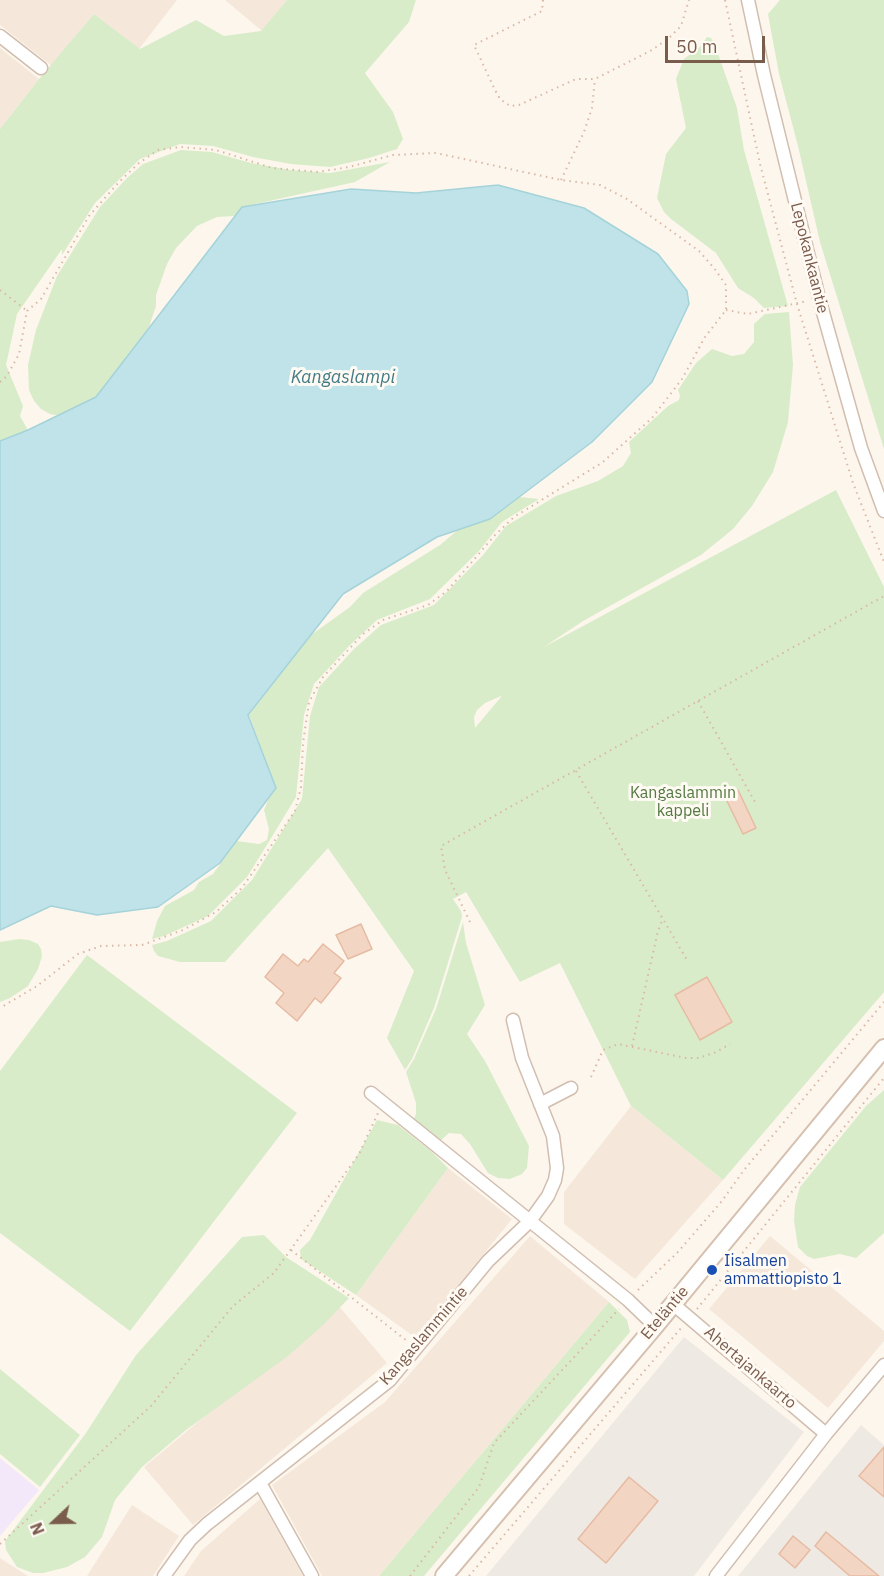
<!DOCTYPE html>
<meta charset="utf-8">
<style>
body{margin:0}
#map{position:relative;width:884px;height:1576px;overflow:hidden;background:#fdf6ec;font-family:"IBM Plex Sans",sans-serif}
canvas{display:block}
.north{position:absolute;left:24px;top:1492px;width:60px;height:60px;-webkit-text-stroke:4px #fffaf3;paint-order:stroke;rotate:248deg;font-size:16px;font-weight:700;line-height:24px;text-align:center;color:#7a5c4d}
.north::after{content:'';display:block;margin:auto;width:21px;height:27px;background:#7a5c4d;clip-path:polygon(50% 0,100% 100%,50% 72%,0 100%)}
.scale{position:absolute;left:665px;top:36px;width:100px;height:27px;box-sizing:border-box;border:3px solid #7a5c4d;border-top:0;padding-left:8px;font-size:18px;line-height:21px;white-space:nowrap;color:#7a5c4d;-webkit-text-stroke:4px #fffaf3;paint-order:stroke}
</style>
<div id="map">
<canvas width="884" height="1576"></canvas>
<div class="north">N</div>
<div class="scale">50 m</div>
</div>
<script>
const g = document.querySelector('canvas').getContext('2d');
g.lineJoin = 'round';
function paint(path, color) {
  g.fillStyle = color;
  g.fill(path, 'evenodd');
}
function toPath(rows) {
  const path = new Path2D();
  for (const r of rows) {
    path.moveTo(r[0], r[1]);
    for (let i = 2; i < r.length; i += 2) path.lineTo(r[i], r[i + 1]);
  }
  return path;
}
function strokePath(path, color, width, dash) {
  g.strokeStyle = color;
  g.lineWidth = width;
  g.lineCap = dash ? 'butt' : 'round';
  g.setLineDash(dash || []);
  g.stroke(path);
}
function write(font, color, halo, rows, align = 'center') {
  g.font = font + ' "IBM Plex Sans",sans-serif';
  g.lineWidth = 6;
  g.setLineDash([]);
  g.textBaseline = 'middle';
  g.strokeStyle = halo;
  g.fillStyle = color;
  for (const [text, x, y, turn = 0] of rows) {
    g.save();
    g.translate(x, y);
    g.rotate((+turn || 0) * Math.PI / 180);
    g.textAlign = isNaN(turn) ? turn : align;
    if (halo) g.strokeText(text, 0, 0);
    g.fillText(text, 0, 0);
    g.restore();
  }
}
paint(toPath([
 [0,0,177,0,139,49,94,14,52,66,0,25],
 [225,0,287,0,262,31],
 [0,48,39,79,0,129],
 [631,1106,723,1180,635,1279,564,1224,564,1192],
 [448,1168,512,1219,416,1338,356,1295],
 [530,1236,609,1302,379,1576,322,1576,272,1485,385,1402],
 [770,1236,884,1331,884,1341,828,1408,709,1309],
 [338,1305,387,1363,193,1525,144,1467],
 [260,1499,303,1576,184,1576,201,1551],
 [132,1505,179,1536,153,1576,87,1576],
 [0,1558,28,1576,0,1576]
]), '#f5e8da');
paint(toPath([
 [684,1337,804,1432,694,1576,486,1576],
 [861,1425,884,1445,884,1576,738,1576]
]), '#efe9e4');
paint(toPath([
 [0,1458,39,1490,0,1536]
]), '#f3e8fa');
paint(toPath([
 [287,0,416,0,409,22,365,73,393,112,403,139,397,149,369,158,330,167,291,164,253,157,213,146,180,144,140,159,95,203,62,255,62,249,17,314,6,365,23,406,20,416,28,430,0,441,0,129,39,79,94,14,140,49,196,20,224,36,261,31],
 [780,0,884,0,884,449,820,242,798,146,779,74,768,14],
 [707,37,711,38,715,45,737,108,744,150,788,306,764,308,754,298,738,288,716,253,671,219,664,212,657,198,666,154,686,128,676,79,684,59,701,46],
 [181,150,212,152,251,163,290,170,330,173,390,162,355,182,242,207,235,216,217,217,197,226,176,248,167,264,156,295,156,306,149,327,96,397,60,416,50,414,41,409,34,401,29,390,28,365,36,330,57,276,100,207,127,178,143,164],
 [789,312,793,365,788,422,773,472,752,506,733,529,701,555,583,621,544,647,836,490,884,587,884,992,723,1180,631,1106,560,963,520,982,466,892,453,899,461,911,462,917,434,1008,412,1059,405,1070,387,1038,414,971,328,848,225,962,180,962,158,956,154,951,152,945,167,941,211,921,252,880,302,799,310,716,319,687,354,649,381,625,434,605,483,555,506,526,556,496,598,481,623,466,631,453,629,442,668,406,679,400,680,395,678,390,696,363,712,349,732,356,744,354,754,342,754,324,765,314],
 [501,696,501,697,475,728,474,717,477,710,485,703],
 [499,495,539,499,502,522,479,551,430,599,377,620,350,645,314,684,304,715,296,797,273,835,247,877,208,916,164,936,152,939,157,921,165,906,194,890,199,882,213,874,237,841,259,844,267,840,269,829,264,810,269,798,276,788,249,715,311,635,350,607,363,593,440,545],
 [463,922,466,943,485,1005,467,1034,485,1061,529,1146,527,1168,522,1174,510,1179,498,1178,488,1173,470,1144,461,1134,449,1133,439,1142,413,1121,416,1114,416,1103,406,1072,414,1059,436,1009],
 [19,939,29,940,38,944,41,949,42,956,38,969,28,986,10,998,0,1002,0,942],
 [87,955,297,1113,130,1331,0,1233,0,1071],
 [884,1090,884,1233,856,1258,840,1254,814,1259,807,1256,798,1247,794,1221,795,1205,800,1187,866,1106],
 [377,1120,398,1125,432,1152,448,1168,356,1295,301,1259,300,1250,310,1240],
 [264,1235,286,1257,349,1298,323,1325,288,1356,186,1430,142,1467,115,1500,102,1537,85,1557,67,1567,43,1573,33,1573,17,1567,6,1550,5,1541,86,1433,136,1355,242,1237],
 [609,1302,627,1320,630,1332,424,1576,379,1576],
 [0,1369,80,1435,40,1487,0,1454]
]), '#d8ecc9');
const water = toPath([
 [498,185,584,208,658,254,687,291,689,304,652,382,592,442,490,519,437,537,343,594,248,715,276,788,220,863,158,907,97,915,51,906,0,930,0,441,28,430,96,397,242,207,351,189,416,193,498,185]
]);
paint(water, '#bfe3e8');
strokePath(water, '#a5d3da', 1.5);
const building = toPath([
 [738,790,756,828,743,834,725,797,738,790],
 [361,924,372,949,348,959,336,935,361,924],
 [323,944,344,961,334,973,341,978,321,1003,315,998,297,1021,276,1003,284,993,265,977,283,954,298,966,304,959,308,962,323,944],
 [707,977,732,1022,700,1040,675,995,707,977],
 [884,1447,884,1497,859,1476,884,1447],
 [629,1477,658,1501,606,1563,578,1539,629,1477],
 [826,1532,879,1576,850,1576,815,1546,826,1532],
 [793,1536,810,1550,795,1568,779,1554,793,1536]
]);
paint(building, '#f3d5c3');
strokePath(building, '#e6bba3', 1.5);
const street = toPath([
 [748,0,764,75,819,298,861,448,884,511],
 [0,36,41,68],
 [371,1093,530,1221,548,1196,555,1180,557,1168,553,1136,522,1058,513,1020],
 [540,1104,571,1088],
 [673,1304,826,1434],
 [260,1483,312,1576],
 [164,1576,190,1540,207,1524,390,1380,488,1261,530,1221,628,1300,655,1326],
 [716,1576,826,1434,884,1365]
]);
const secondary = toPath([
 [444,1576,655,1326,884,1048]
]);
strokePath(street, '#d1beb0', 15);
strokePath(secondary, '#d6c0b0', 20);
strokePath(toPath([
 [543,0,542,11,474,45,495,90,500,99,510,106,519,105,576,79,595,79,652,50,669,38,681,26,689,0],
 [725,0,760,164,797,304,853,483,884,562],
 [561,180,584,132,592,108,595,79],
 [0,290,26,310],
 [726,310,748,314,807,301],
 [0,382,7,376,19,354,27,311,41,299,89,216,119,182,139,163,158,150,180,147,216,150,272,168,318,172,349,167,393,155,436,153,561,180,600,185,627,199,699,251,714,268,726,285,726,310,705,337,682,379,652,418,603,462,514,517,495,535,447,591,428,605,383,620,363,634,323,677,309,702,303,743,301,787,295,811,242,888,216,912,183,930,142,945,101,946,78,954,37,986,0,1008],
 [698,701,755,802],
 [576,771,687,960],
 [470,922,445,870,441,846,884,596],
 [632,1046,658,931,662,921],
 [591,1077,603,1050,618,1044,686,1058,698,1058,714,1053,730,1044],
 [291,1250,407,1341],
 [638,1290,677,1253,722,1201,744,1170,884,1002],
 [697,1309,884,1078],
 [0,1544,151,1406,233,1306,274,1273,359,1154,378,1113],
 [410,1576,479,1487,494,1443,619,1309],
 [469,1576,682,1327]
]), '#d9b8a5', 2, [1.5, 4.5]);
strokePath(street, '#fff', 12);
strokePath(secondary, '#fff', 16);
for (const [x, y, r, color] of [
 [712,1270,6,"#1a4fb4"]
]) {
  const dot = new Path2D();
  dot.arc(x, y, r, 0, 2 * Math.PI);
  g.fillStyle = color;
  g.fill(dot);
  strokePath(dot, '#fffaf3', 2);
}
write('16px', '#7a5c4d', '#fffaf3', [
 ["Lepokankaantie",809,258,76],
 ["Eteläntie",665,1313,-50],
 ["Kangaslammintie",424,1336,-49],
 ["Ahertajankaarto",750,1368,41]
]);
write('16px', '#537a41', '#fffaf3', [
 ["Kangaslammin",683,793],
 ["kappeli",683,811]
]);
write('16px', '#164399', '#fffaf3', [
 ["Iisalmen",724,1261],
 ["ammattiopisto 1",724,1279]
], 'left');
write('italic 18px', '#437c86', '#fffaf3', [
 ["Kangaslampi",343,378]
]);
</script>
